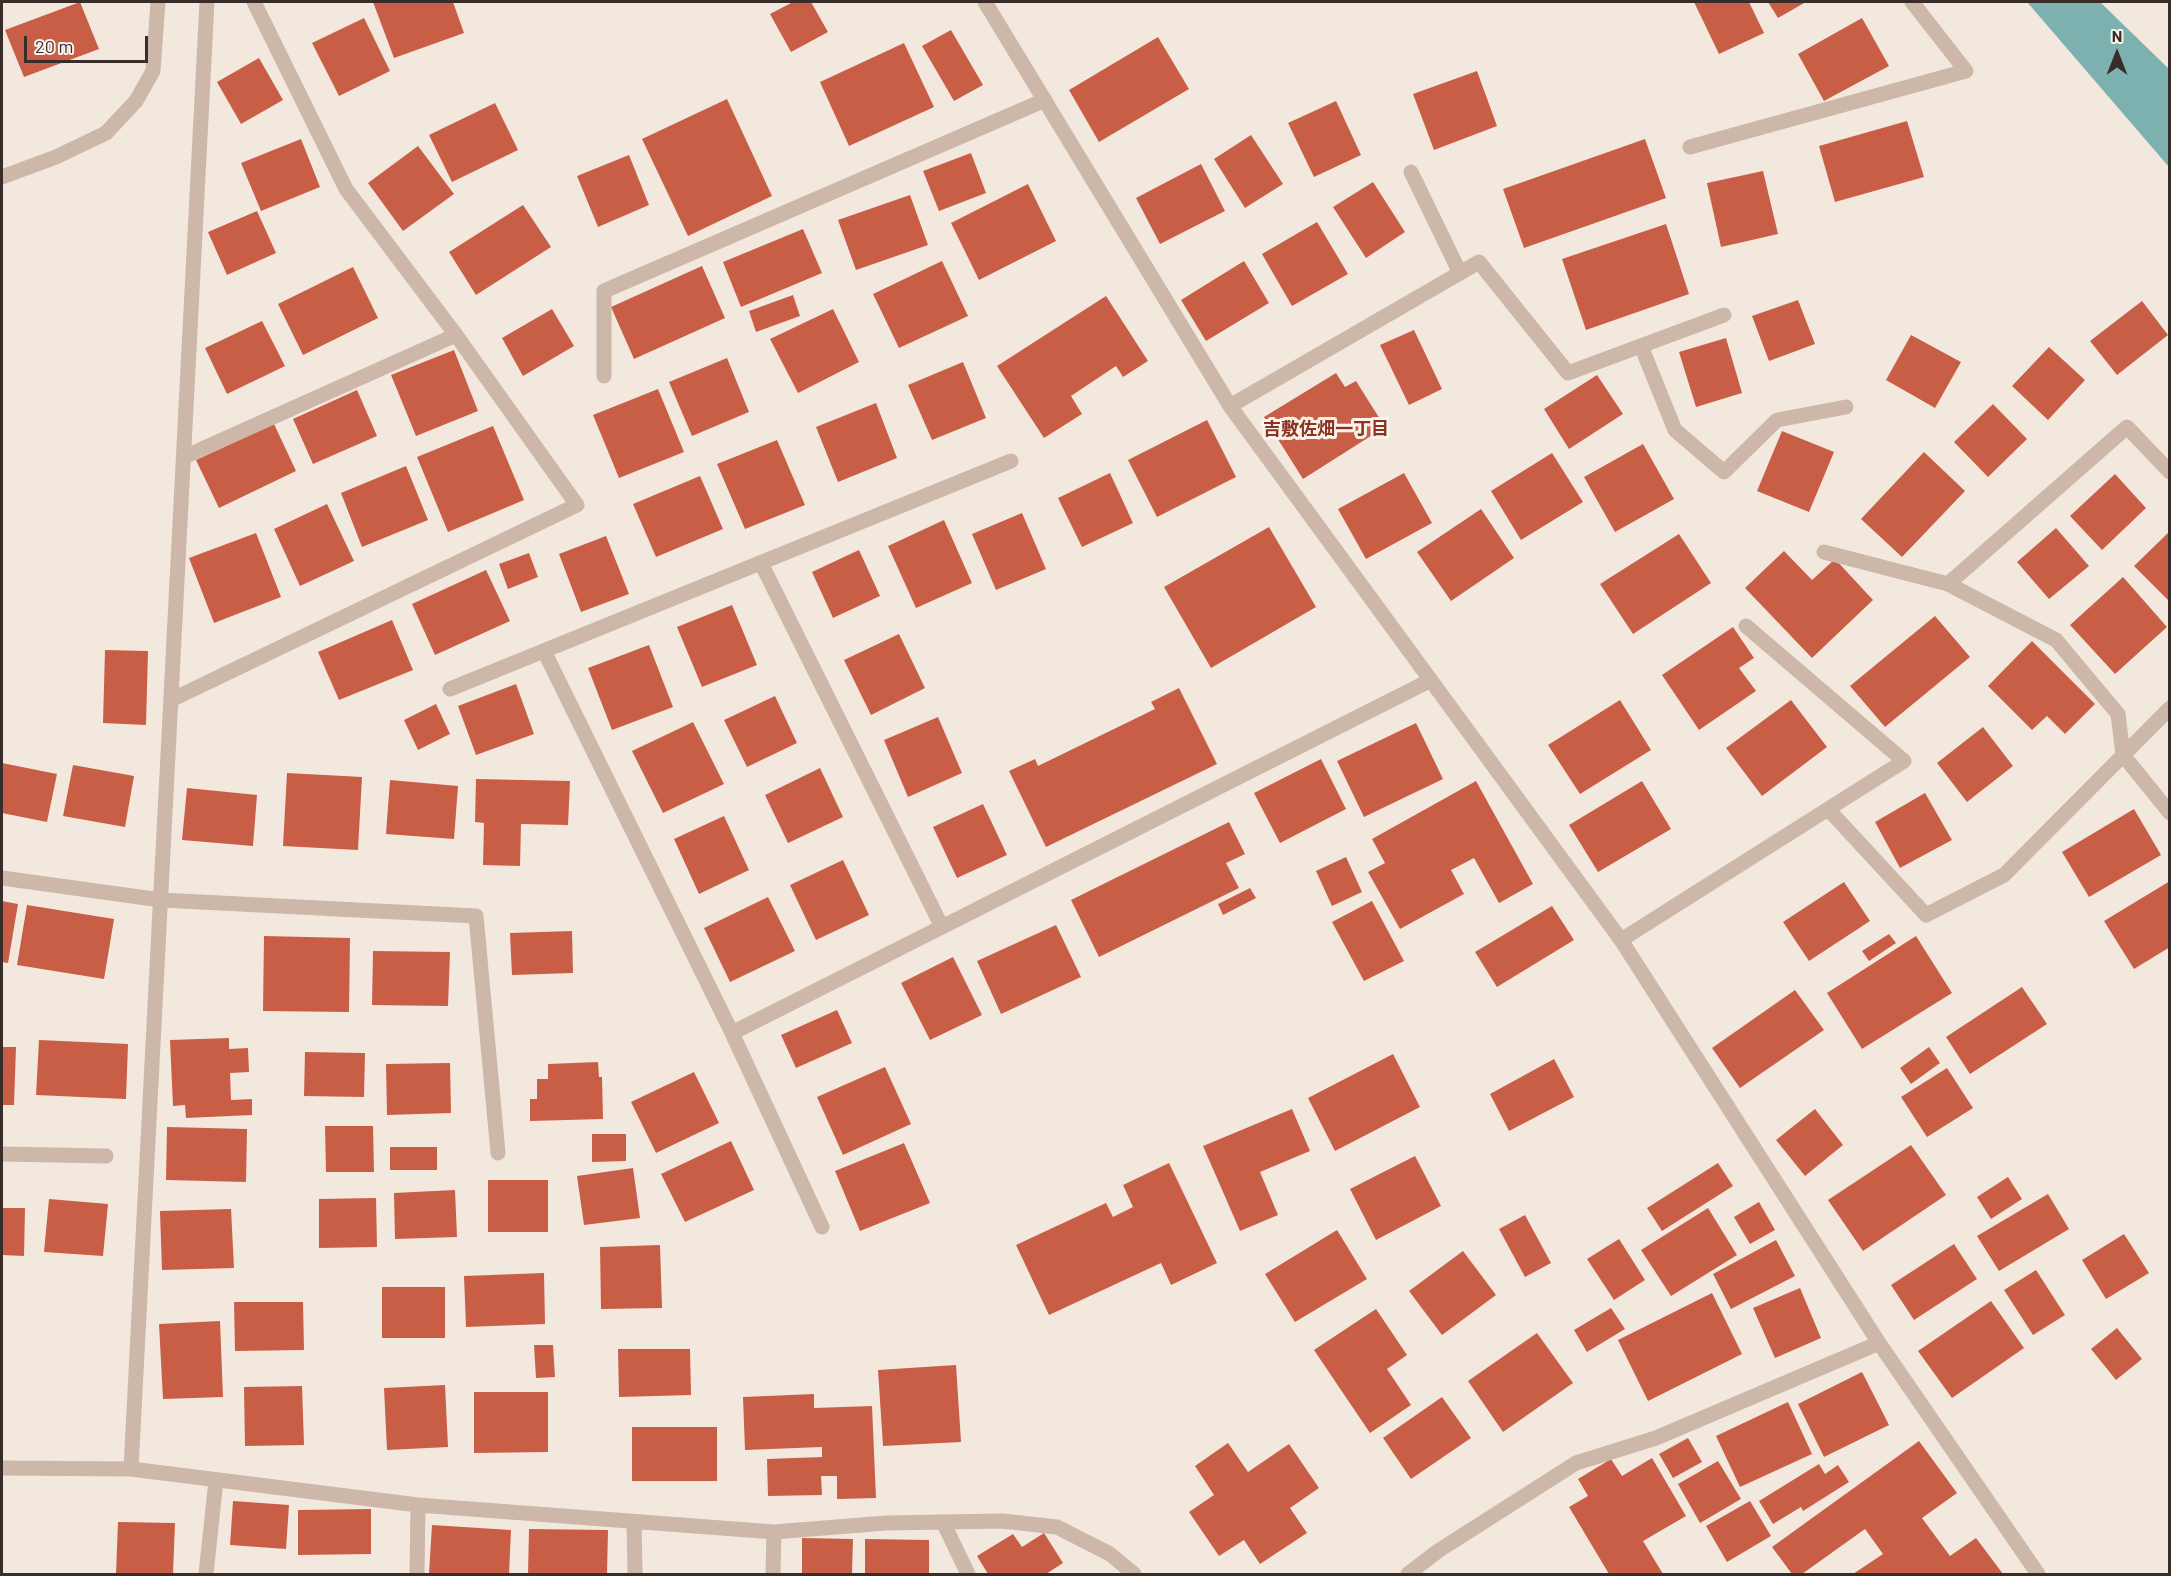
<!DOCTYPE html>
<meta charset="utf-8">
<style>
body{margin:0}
#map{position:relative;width:2171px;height:1576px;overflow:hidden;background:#f3e8de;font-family:Barlow,sans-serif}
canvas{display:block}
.frame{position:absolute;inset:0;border:3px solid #392d29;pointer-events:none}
.north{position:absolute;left:2087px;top:24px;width:60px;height:60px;-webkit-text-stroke:4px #fbf2eb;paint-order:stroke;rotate:0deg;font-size:16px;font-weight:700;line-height:24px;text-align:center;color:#392d29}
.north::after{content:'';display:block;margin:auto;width:21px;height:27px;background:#392d29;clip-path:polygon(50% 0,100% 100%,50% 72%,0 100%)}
.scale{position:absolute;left:24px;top:36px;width:124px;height:27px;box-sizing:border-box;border:3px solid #392d29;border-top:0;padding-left:8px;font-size:18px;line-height:21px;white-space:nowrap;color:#392d29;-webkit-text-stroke:4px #fbf2eb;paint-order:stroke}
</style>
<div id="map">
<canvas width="2171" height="1576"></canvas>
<div class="frame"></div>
<div class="north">N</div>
<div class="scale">20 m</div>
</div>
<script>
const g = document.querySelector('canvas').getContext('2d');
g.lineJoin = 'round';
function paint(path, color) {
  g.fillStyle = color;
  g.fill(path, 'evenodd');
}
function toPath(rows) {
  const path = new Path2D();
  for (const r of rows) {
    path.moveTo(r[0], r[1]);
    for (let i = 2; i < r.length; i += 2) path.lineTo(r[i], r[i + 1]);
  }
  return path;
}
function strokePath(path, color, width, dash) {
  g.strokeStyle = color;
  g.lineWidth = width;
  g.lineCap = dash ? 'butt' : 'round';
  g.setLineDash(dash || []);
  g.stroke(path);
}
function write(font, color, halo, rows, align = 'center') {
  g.font = font + ' Barlow,"Noto Sans JP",sans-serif';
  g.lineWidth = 6;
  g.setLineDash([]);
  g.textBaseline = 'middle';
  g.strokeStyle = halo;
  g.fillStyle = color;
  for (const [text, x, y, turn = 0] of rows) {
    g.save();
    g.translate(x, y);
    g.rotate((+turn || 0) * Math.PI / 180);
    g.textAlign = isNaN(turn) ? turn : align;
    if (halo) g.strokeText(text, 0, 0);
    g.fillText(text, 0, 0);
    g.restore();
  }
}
paint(toPath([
 [2027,2,2100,2,2169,69,2169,167]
]), '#7cb1b0');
paint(toPath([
 [80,2,99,49,24,77,5,30],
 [373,2,453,2,464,33,394,58],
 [793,2,811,2,828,32,791,52,770,14],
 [1694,2,1749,2,1764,33,1719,54],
 [1768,2,1806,2,1778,18],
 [364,18,390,71,339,96,312,43],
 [1862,18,1889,66,1824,101,1798,54],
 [951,30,983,85,954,101,922,46],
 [1158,37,1189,89,1099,142,1069,90],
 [904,43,934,107,849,146,820,82],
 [259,58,283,100,241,124,217,82],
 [1477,71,1497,126,1434,150,1413,94],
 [727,99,772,196,688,236,642,139],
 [1336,101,1361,155,1314,177,1288,123],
 [495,103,518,150,452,182,429,135],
 [1907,121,1924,177,1835,202,1819,146],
 [1251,135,1283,184,1245,208,1214,159],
 [301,139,320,187,261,211,241,163],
 [1645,139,1666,198,1524,248,1503,189],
 [418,146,454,194,403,231,368,183],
 [971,153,986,193,939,211,923,171],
 [629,155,649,205,598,227,577,176],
 [1201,164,1225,211,1160,244,1136,198],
 [1763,171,1778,234,1721,247,1707,183],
 [1373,182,1405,232,1366,258,1333,207],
 [1028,184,1056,241,979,280,951,223],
 [910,195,928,245,856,270,838,220],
 [523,205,551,247,476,295,449,252],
 [257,211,276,253,227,275,208,232],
 [1317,222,1348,274,1292,306,1262,254],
 [1666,224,1689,294,1586,330,1562,259],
 [803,229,822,273,741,307,723,262],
 [942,261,968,316,899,348,873,294],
 [1244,261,1269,303,1206,341,1181,300],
 [702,266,725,318,634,359,611,307],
 [353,267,378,318,303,355,278,304],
 [793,295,800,316,756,332,749,311],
 [1106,296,1148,361,1123,377,1116,366,1071,396,1082,414,1044,438,997,366],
 [1798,300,1815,344,1769,361,1752,316],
 [2142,301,2168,335,2117,375,2090,341],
 [552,309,574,346,523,376,502,338],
 [833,309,859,362,798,393,770,339],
 [262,321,285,366,227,394,205,348],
 [1414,330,1442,389,1409,405,1380,345],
 [1911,335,1961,362,1935,408,1886,380],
 [1726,338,1742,393,1696,407,1679,352],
 [2049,347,2085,380,2048,420,2012,386],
 [454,350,478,411,416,436,391,375],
 [727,358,749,412,692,436,669,382],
 [963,362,986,418,932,440,908,385],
 [1336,373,1345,387,1356,381,1385,427,1303,479,1264,417],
 [1597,375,1623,414,1569,449,1544,409],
 [658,389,684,452,619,478,593,415],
 [357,390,377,436,313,464,293,419],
 [876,403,897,458,838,482,816,427],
 [1993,404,2027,439,1988,477,1954,442],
 [1207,420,1236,477,1157,517,1128,460],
 [274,424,296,471,219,508,196,460],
 [493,426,524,500,448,532,417,457],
 [1782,431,1834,452,1809,512,1757,491],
 [777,440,805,505,745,529,717,464],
 [1643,444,1674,499,1615,532,1584,477],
 [1924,452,1965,491,1902,557,1861,519],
 [1552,453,1583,502,1521,540,1491,491],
 [406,466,428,520,362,547,341,493],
 [1110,473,1133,523,1082,547,1058,498],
 [1404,473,1432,523,1366,559,1338,509],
 [2115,474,2146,508,2102,550,2070,516],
 [700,476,723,529,656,557,633,504],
 [327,504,354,561,300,586,274,529],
 [1481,509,1514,558,1451,601,1417,552],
 [1022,513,1046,569,996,590,972,534],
 [944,520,972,583,916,608,888,546],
 [1269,527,1316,607,1211,668,1164,587],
 [2056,528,2089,566,2049,599,2017,562],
 [2170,531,2170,602,2134,566],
 [256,533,281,597,214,623,189,558],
 [1679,534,1711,583,1633,634,1600,584],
 [606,536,629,594,581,612,559,554],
 [859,550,880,596,833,618,812,572],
 [1784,551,1812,580,1835,559,1873,600,1812,658,1745,588],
 [529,553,538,577,508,589,499,564],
 [486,570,510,621,435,655,412,604],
 [2123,577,2167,627,2115,674,2070,625],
 [732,605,757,665,702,687,677,627],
 [1935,616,1970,657,1885,727,1850,686],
 [392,620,413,670,339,700,318,652],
 [1733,627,1754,658,1739,668,1756,691,1699,730,1662,675],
 [899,634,925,688,871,715,844,660],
 [2032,641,2095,704,2065,734,2047,716,2032,730,1988,686],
 [649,645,673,707,612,730,588,668],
 [105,650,148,651,146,725,103,723],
 [516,684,534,734,476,755,458,706],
 [1179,688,1217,764,1046,847,1009,771,1035,759,1038,766,1155,709,1151,702],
 [775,696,797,743,747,767,724,720],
 [1620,700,1651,750,1580,794,1548,745],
 [1791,700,1827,747,1762,796,1726,748],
 [436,704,450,734,418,750,404,720],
 [938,717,962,773,908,797,884,740],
 [693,722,724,784,663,813,632,751],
 [1416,723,1443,779,1364,817,1337,761],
 [1983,727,2013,766,1967,802,1937,763],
 [1321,759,1346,809,1280,843,1254,793],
 [2,763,57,774,47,822,2,813],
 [73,765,134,776,125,827,63,816],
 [820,768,843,817,788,843,765,795],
 [287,773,362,777,358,850,283,846],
 [476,779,570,781,568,825,521,824,520,866,483,865,484,823,475,822],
 [390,780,458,786,454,839,386,834],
 [1476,781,1533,884,1499,903,1474,858,1451,870,1464,894,1400,929,1368,872,1385,863,1372,839],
 [1642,781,1671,829,1598,872,1569,825],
 [187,788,257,795,253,846,182,840],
 [1925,793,1952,840,1900,868,1875,822],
 [983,804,1007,855,957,878,933,827],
 [2134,809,2161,855,2089,897,2062,852],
 [724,816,749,870,699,894,674,839],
 [1229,822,1245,854,1226,863,1239,888,1099,957,1071,900],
 [1346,857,1362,892,1332,906,1316,871],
 [843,860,869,915,816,940,790,885],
 [2170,881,2170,947,2134,969,2104,921],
 [1844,882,1870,921,1809,961,1783,922],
 [1250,888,1256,898,1223,915,1218,904],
 [768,897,795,951,730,982,704,928],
 [2,901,18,904,8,963,2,962],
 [1372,901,1404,961,1364,981,1332,922],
 [27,905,114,919,104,979,17,965],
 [1552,906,1574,940,1497,987,1475,952],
 [1056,925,1081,977,1001,1014,977,961],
 [572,931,573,973,512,975,510,933],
 [1889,934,1896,943,1869,961,1862,951],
 [264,936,350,938,349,1012,263,1011],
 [1916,936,1952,993,1862,1049,1827,993],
 [373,951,450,952,448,1006,372,1005],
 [953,957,982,1015,930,1040,901,983],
 [2022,987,2047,1024,1970,1074,1946,1037],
 [1795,990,1824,1030,1740,1088,1712,1048],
 [837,1010,852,1043,796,1068,781,1035],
 [229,1038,229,1049,248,1048,249,1072,230,1073,231,1100,252,1099,252,1115,186,1118,185,1105,173,1106,170,1040],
 [39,1040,128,1044,126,1099,36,1095],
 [2,1047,16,1047,14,1105,2,1105],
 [1929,1047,1940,1063,1911,1084,1900,1068],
 [305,1052,365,1053,364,1097,304,1096],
 [1393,1054,1420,1107,1335,1151,1308,1098],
 [1554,1059,1574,1097,1509,1131,1490,1094],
 [598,1062,599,1077,602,1077,603,1119,530,1121,530,1099,537,1099,537,1079,548,1079,548,1064],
 [450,1063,451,1113,387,1115,386,1064],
 [885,1067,911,1124,843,1155,817,1097],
 [1947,1068,1973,1108,1927,1137,1901,1097],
 [694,1072,719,1123,656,1153,631,1102],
 [1292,1109,1310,1151,1260,1172,1278,1215,1240,1231,1203,1146],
 [1815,1109,1843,1145,1805,1176,1776,1140],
 [325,1126,373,1126,374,1172,326,1172],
 [167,1127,247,1129,246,1182,166,1180],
 [592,1134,626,1134,626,1161,592,1162],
 [731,1141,754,1190,685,1222,661,1174],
 [904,1143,930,1203,860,1231,835,1171],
 [1911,1145,1946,1195,1863,1251,1828,1200],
 [390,1147,437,1147,437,1170,390,1170],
 [1415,1156,1441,1206,1376,1240,1350,1189],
 [1169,1163,1217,1263,1171,1285,1161,1263,1049,1315,1016,1245,1106,1203,1113,1217,1133,1207,1123,1185],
 [1718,1163,1733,1186,1662,1231,1647,1208],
 [633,1168,640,1218,584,1225,577,1176],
 [2008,1177,2022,1199,1991,1219,1977,1197],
 [488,1180,548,1180,548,1232,488,1232],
 [455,1190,457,1237,395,1239,394,1193],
 [2048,1194,2069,1229,1999,1271,1977,1236],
 [376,1198,377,1247,319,1248,319,1199],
 [49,1199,108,1204,103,1256,44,1252],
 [1759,1202,1775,1230,1750,1244,1734,1217],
 [2,1208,25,1208,24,1256,2,1255],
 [1708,1208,1737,1255,1671,1296,1641,1250],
 [231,1209,234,1268,162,1270,160,1211],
 [1525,1215,1551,1263,1525,1277,1499,1229],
 [1337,1230,1367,1279,1295,1322,1265,1274],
 [2124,1234,2149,1273,2106,1299,2082,1260],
 [1619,1239,1645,1280,1614,1300,1587,1259],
 [1776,1240,1795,1276,1731,1309,1713,1274],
 [1954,1244,1977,1279,1914,1320,1891,1285],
 [660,1245,662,1308,601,1309,600,1247],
 [1463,1251,1496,1295,1442,1335,1409,1291],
 [2036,1270,2065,1315,2033,1335,2004,1290],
 [544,1273,545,1324,466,1327,464,1276],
 [382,1287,445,1287,445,1338,382,1338],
 [1800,1288,1821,1338,1775,1358,1753,1308],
 [1712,1293,1742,1354,1648,1401,1618,1340],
 [1991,1301,2024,1348,1952,1398,1918,1351],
 [234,1302,303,1302,304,1350,235,1351],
 [1611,1308,1625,1329,1587,1352,1574,1330],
 [1376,1309,1407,1355,1387,1369,1411,1405,1370,1433,1314,1350],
 [220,1321,223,1397,163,1399,159,1324],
 [2117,1328,2142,1359,2116,1380,2091,1349],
 [1537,1333,1573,1383,1503,1432,1468,1381],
 [534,1345,553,1345,555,1377,536,1378],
 [618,1349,690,1349,691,1395,619,1397],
 [956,1365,961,1442,883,1446,878,1370],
 [1862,1372,1889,1425,1824,1457,1798,1404],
 [445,1385,448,1447,387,1450,384,1388],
 [302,1386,304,1445,245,1446,244,1387],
 [474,1392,548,1392,548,1452,474,1453],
 [814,1394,814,1408,872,1406,876,1498,837,1499,837,1476,821,1476,822,1495,768,1496,767,1459,822,1457,822,1447,745,1450,743,1397],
 [1442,1397,1471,1438,1411,1479,1383,1438],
 [1788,1402,1812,1454,1740,1487,1716,1436],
 [632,1427,717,1427,717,1481,632,1481],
 [1688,1438,1702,1462,1673,1478,1659,1454],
 [1919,1441,1957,1493,1922,1518,1950,1556,1976,1538,2003,1574,1853,1574,1883,1554,1865,1529,1802,1574,1792,1574,1772,1547],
 [1228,1443,1248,1472,1289,1444,1319,1488,1290,1508,1307,1533,1260,1564,1244,1540,1219,1556,1189,1512,1214,1495,1195,1466],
 [1652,1458,1686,1516,1643,1541,1663,1574,1609,1574,1569,1507,1588,1496,1578,1479,1611,1459,1622,1476],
 [1718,1461,1741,1499,1700,1523,1678,1484],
 [1819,1464,1825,1474,1838,1465,1849,1482,1803,1511,1801,1507,1773,1524,1759,1501],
 [233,1501,289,1505,286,1549,230,1545],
 [1750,1501,1771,1536,1727,1562,1706,1526],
 [371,1509,371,1554,298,1555,298,1510],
 [118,1522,175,1523,173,1574,116,1574],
 [432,1525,511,1530,509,1574,429,1574],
 [529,1529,608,1530,607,1574,528,1574],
 [1044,1533,1063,1563,1046,1574,988,1574,977,1556,1013,1534,1022,1547],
 [802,1538,853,1539,852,1574,802,1574],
 [865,1539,929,1540,929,1574,865,1574]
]), '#c95e47');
strokePath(toPath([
 [985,2,1230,406,1621,940,1879,1343,2038,1574],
 [1690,147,1966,71,1912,2],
 [1411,172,1460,273],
 [2,177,56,157,106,133,136,101,153,71,158,2],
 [1641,346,1675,430,1724,472,1777,420,1846,407],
 [604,376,604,291,1045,100],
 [1230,406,1479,262,1568,373,1724,315],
 [184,457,456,335],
 [1824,552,1948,584,2056,640,2118,714,2123,755,2170,813],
 [761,563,942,927],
 [1948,584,2127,427,2170,472],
 [544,651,732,1033,822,1227],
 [450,689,1011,461],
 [171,700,577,505,456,335,346,189,254,2],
 [1828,809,1926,915,2004,875,2170,708],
 [2,878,161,900,476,916,498,1153],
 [1621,940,1904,761,1746,626],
 [732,1033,1431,680],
 [2,1154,106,1156],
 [2,1468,131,1469,418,1505,774,1532,886,1523,1002,1521,1057,1527,1110,1554,1134,1574],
 [131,1469,207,2],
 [634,1522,635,1574],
 [943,1522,968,1574],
 [206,1574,216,1480],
 [417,1574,418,1505],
 [773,1574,774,1532],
 [1408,1574,1438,1551,1576,1463,1656,1438,1879,1343]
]), '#ccb7a9', 15);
write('bold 18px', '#8a3320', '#fbf2eb', [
 ["吉敷佐畑一丁目",1326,429]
]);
</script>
